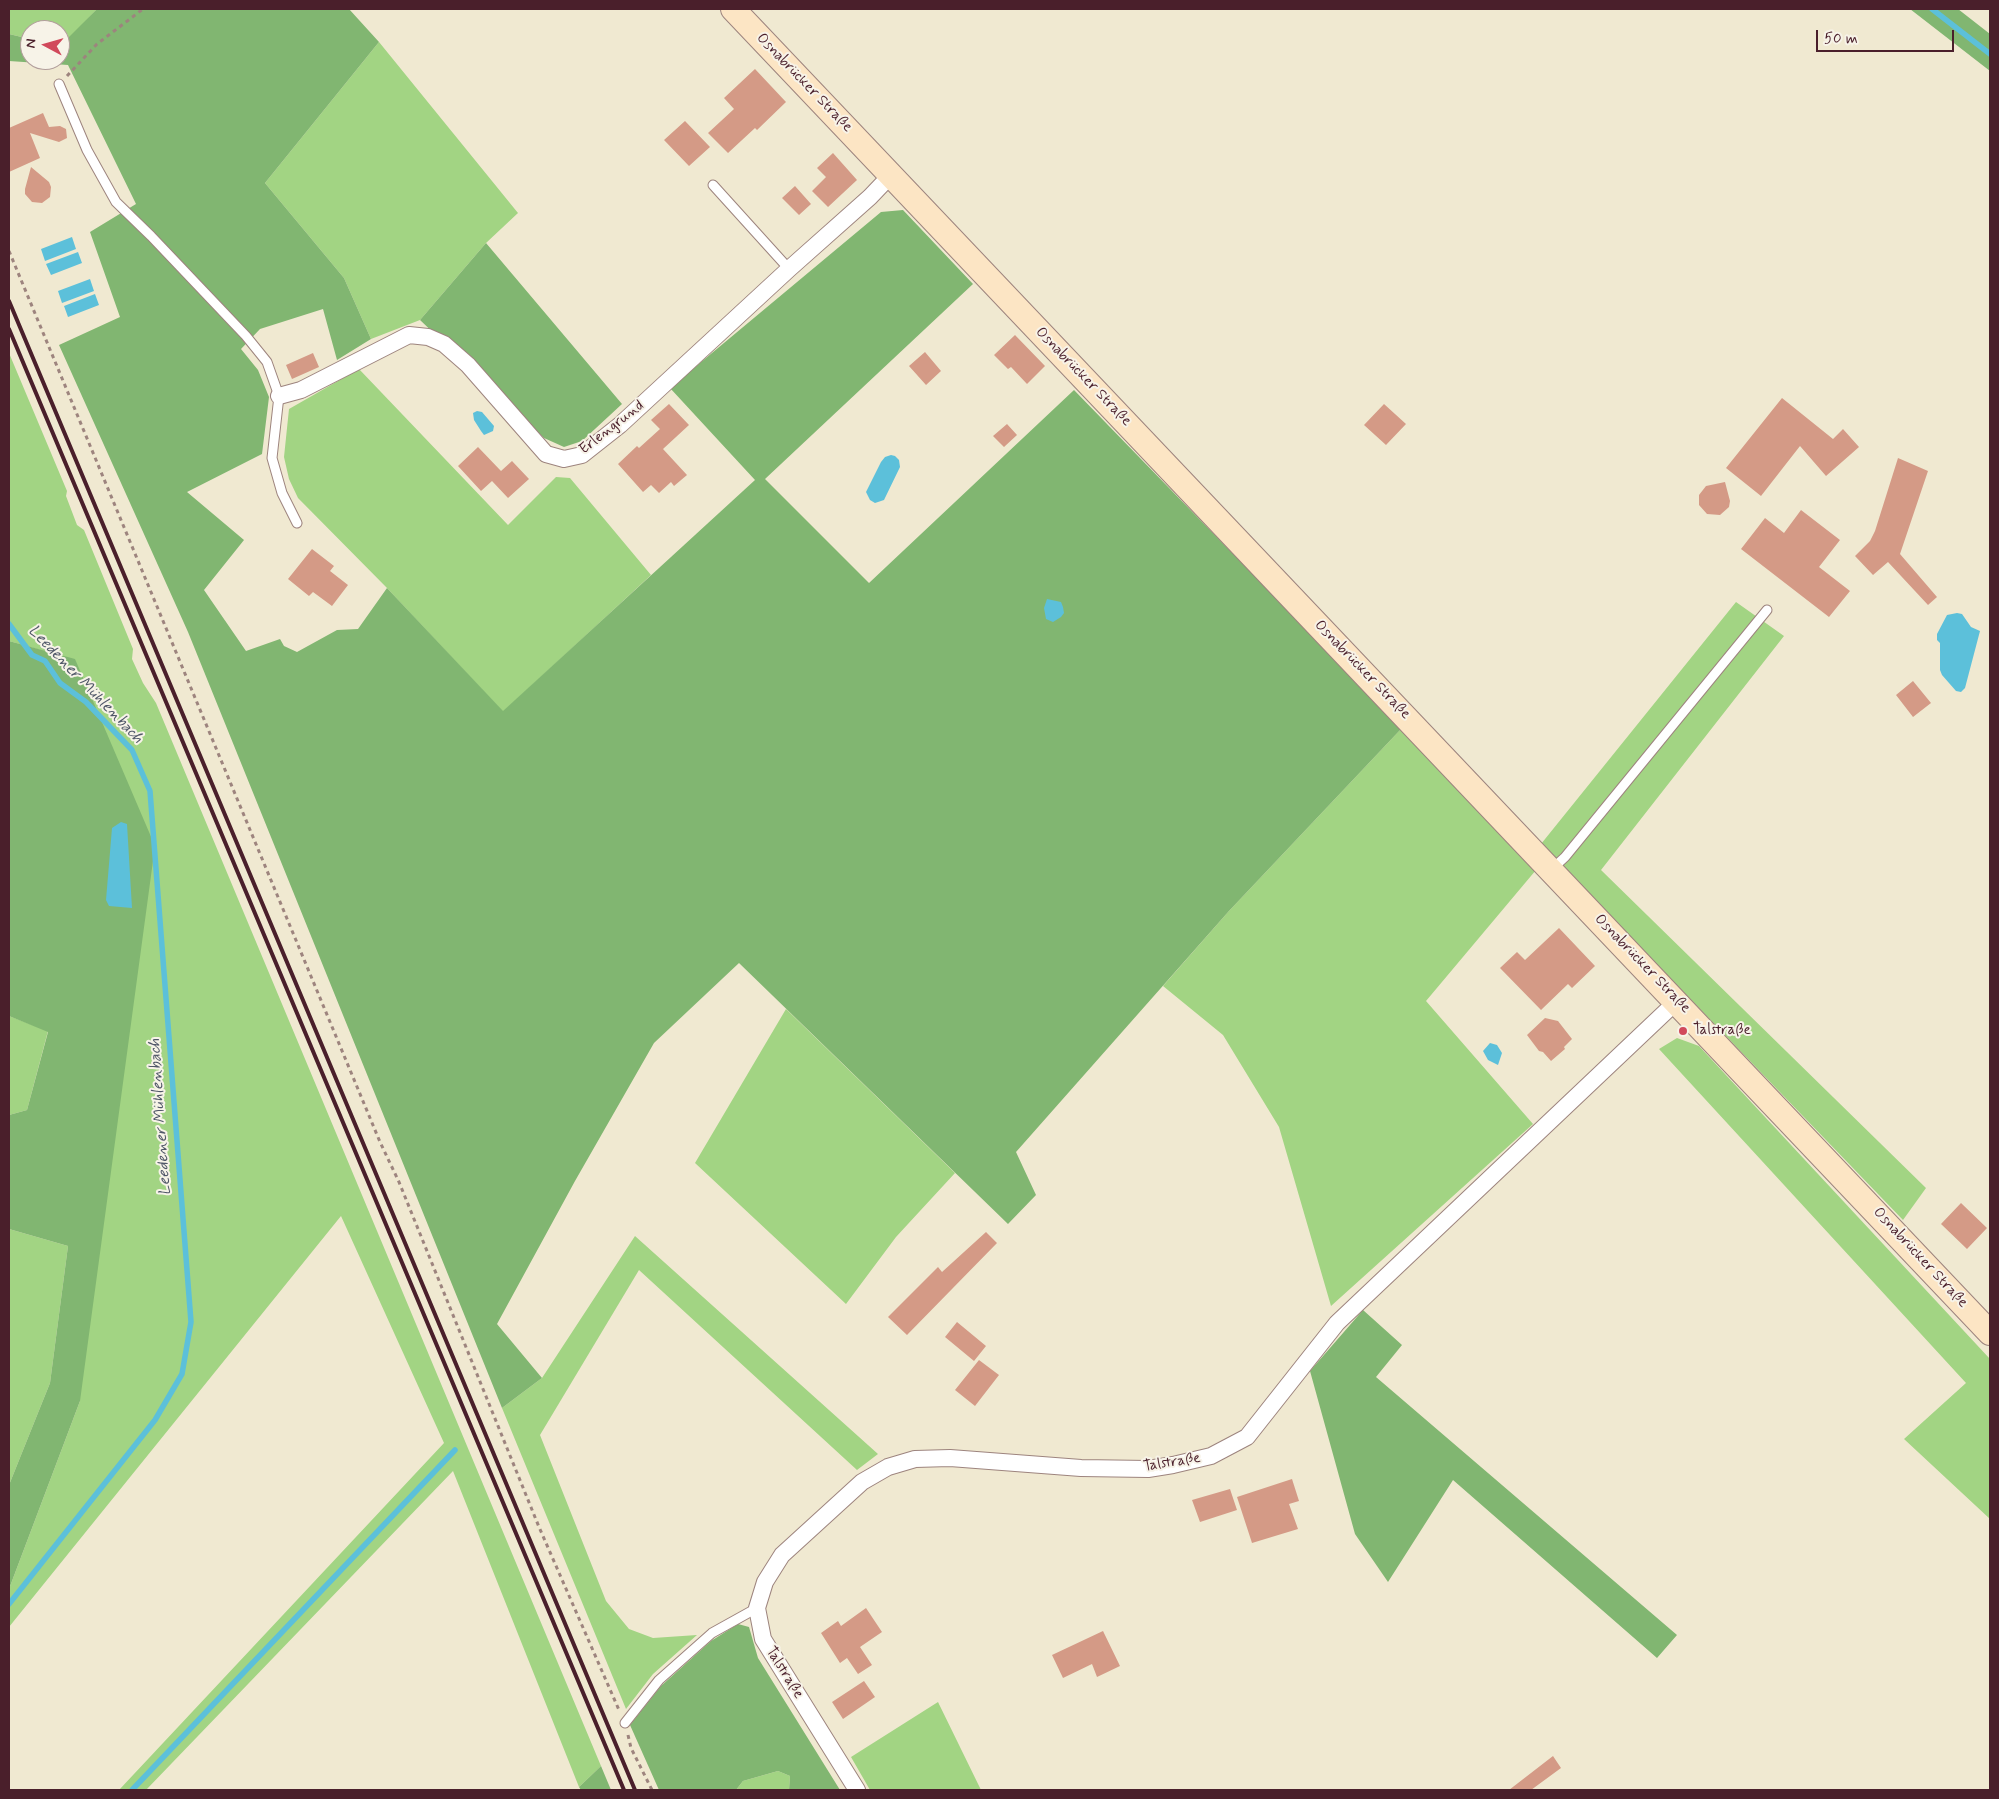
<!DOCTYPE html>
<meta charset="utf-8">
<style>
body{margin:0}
#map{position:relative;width:1999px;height:1799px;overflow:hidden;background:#f0e9d1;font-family:Mynerve,sans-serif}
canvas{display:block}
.frame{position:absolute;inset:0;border:10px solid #4a1f2b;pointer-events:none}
.north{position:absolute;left:20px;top:20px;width:50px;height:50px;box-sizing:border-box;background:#f7f3e8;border:1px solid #b29e9c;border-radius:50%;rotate:276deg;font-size:14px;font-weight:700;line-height:20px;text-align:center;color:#4a1f2b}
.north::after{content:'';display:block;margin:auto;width:18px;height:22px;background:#d1495b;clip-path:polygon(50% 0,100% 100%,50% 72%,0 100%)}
.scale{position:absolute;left:1816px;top:30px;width:138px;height:22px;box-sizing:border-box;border:2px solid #4a1f2b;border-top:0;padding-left:6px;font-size:15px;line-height:18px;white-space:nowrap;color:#4a1f2b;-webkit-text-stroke:4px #f7f3e8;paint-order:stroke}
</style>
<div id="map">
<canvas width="1999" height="1799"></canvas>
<div class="frame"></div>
<div class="north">N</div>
<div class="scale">50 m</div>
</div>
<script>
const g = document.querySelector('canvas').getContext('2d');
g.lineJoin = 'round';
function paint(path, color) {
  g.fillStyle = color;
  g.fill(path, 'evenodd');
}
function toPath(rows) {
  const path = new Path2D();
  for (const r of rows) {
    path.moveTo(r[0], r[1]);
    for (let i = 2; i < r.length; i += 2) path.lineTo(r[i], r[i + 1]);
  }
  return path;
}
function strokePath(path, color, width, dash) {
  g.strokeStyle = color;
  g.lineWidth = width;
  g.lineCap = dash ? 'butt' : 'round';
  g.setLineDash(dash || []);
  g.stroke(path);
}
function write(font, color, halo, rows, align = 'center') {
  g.font = font + ' Mynerve,sans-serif';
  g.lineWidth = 4;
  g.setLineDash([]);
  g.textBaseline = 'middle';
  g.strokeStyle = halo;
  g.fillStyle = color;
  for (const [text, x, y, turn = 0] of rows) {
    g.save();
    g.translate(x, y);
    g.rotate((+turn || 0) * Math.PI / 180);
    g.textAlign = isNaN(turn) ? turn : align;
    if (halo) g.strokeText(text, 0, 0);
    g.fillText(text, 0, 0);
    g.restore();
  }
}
paint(toPath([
 [9,9,97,9,61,47,60,30,30,30,30,39,9,34],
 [379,42,518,213,486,243,420,320,371,339,344,278,265,183],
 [9,353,67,491,66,496,77,525,84,530,133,649,132,659,143,683,156,703,601,1766,579,1787,453,1471,146,1790,119,1790,444,1443,341,1216,9,1627,9,1589,80,1401,75,660,9,641],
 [359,369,508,525,556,477,570,478,651,575,503,712,387,588,298,498,289,479,284,457,289,409],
 [1736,602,1784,636,1601,870,1926,1188,1903,1220,1541,844],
 [1402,728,1536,870,1426,1001,1533,1124,1331,1306,1279,1127,1223,1035,1163,986,1229,911],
 [786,1009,955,1173,896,1237,846,1304,695,1163],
 [9,1016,48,1031,27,1110,9,1115],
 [1677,1038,1699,1046,1990,1359,1990,1519,1904,1439,1966,1383,1659,1049],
 [9,1229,68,1246,50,1383,9,1485],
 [635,1236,878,1454,857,1470,639,1270,540,1435,606,1601,629,1629,653,1638,697,1635,653,1674,626,1709,502,1408,542,1378],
 [938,1702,981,1790,870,1790,851,1757],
 [778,1771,790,1776,789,1790,736,1790,743,1781]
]), '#a2d483');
paint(toPath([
 [97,9,349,9,379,42,265,183,344,278,371,339,337,360,323,309,260,329,241,349,258,370,269,397,262,454,187,492,244,540,204,590,246,651,280,639,284,646,297,652,337,630,358,629,387,588,503,711,755,480,670,388,881,212,903,210,973,284,765,479,869,583,1074,390,1402,728,1229,911,1016,1152,1036,1195,1008,1224,739,963,654,1043,575,1181,497,1324,542,1378,502,1408,188,632,59,345,120,317,90,232,136,204,68,65,9,61,9,34,30,39,30,60,60,60,60,46],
 [1910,9,1958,9,1990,34,1990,71],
 [486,243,622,404,582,441,564,447,544,438,420,320],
 [9,641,75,659,155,846,80,1401,9,1589,9,1485,50,1383,68,1246,9,1229,9,1115,27,1110,48,1032,9,1016],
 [1363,1310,1402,1345,1376,1377,1677,1635,1657,1658,1453,1480,1388,1582,1355,1534,1310,1371],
 [738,1624,749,1627,758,1658,840,1790,789,1790,790,1776,778,1771,743,1781,736,1790,659,1790,630,1725,661,1686,711,1641],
 [601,1766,611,1790,581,1790,579,1787]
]), '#81b671');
paint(toPath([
 [72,237,76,249,45,261,41,249],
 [78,252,82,263,51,275,46,264],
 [90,279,94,291,62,303,58,291],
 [95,294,99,305,68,317,64,306],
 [477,411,482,412,494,426,493,431,484,435,481,431,474,420,473,413],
 [891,455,895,456,899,460,900,467,884,500,875,503,870,500,866,492,881,462,885,457],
 [1047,599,1061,602,1063,607,1064,613,1061,617,1053,622,1046,619,1044,608],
 [1957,613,1962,614,1971,627,1980,631,1965,688,1961,692,1956,691,1942,675,1940,670,1940,643,1937,640,1937,634,1947,615],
 [121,822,127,824,132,908,109,906,106,900,112,828],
 [1490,1043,1497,1045,1502,1053,1498,1065,1488,1060,1483,1051]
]), '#5cc0da');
strokePath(toPath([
 [1932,9,1990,54],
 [9,624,32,655,45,661,60,683,86,702,132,750,150,791,191,1322,182,1374,155,1420,9,1604],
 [132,1790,455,1450]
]), '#5cc0da', 5.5);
paint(toPath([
 [755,69,786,102,757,130,755,128,728,153,708,133,734,109,724,98],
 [43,113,49,127,60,126,66,129,67,138,59,142,30,133,40,158,9,172,9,128],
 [685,121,710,147,689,166,664,140],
 [833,153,857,180,828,207,812,191,826,177,817,168],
 [31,167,49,182,51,187,50,197,42,203,32,202,25,194,25,189],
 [795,186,811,204,799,215,782,198],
 [1015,335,1045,366,1027,384,1011,367,1008,369,994,355],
 [925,352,941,371,926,385,909,366],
 [313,353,319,367,292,379,286,365],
 [1782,398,1833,439,1843,429,1859,447,1826,476,1800,446,1761,496,1726,468],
 [669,404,689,425,663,449,687,475,674,486,671,482,659,493,651,485,643,492,618,464,637,446,639,448,660,429,651,420],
 [1384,404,1406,424,1386,445,1364,425],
 [1007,424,1017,435,1004,447,993,436],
 [478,447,501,471,512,461,529,479,508,498,492,481,481,491,458,466],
 [1898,458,1928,471,1900,554,1937,597,1928,605,1888,562,1873,575,1855,556,1870,541,1875,531],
 [1725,482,1730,501,1729,507,1720,515,1707,514,1699,505,1699,495,1706,486],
 [1801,510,1840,540,1819,567,1850,591,1829,617,1741,549,1765,518,1784,533],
 [312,549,334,566,330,571,348,585,332,606,313,592,309,596,288,579],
 [1913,681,1931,703,1913,717,1896,695],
 [1559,928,1595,966,1572,988,1568,984,1541,1010,1500,968,1517,952,1525,960],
 [1545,1018,1558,1021,1572,1039,1564,1047,1565,1049,1551,1061,1543,1052,1539,1051,1527,1035],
 [1961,1203,1987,1228,1967,1249,1941,1224],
 [986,1232,997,1243,907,1335,888,1317,938,1267,942,1272],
 [957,1322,986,1346,974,1361,945,1337],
 [979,1360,999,1375,975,1406,955,1390],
 [1292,1479,1299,1501,1289,1504,1298,1529,1252,1543,1237,1497],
 [1230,1489,1237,1510,1200,1522,1192,1500],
 [866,1608,882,1632,860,1647,872,1665,858,1674,847,1658,840,1663,821,1633,838,1621,841,1626],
 [1103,1631,1120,1666,1097,1677,1092,1664,1063,1678,1052,1655],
 [864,1681,875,1697,843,1719,832,1702],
 [1553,1756,1561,1768,1531,1790,1509,1790]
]), '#d49a86');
const service = toPath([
 [59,84,87,150,116,202,151,236,246,336,267,362,279,396,272,458,282,493,297,523],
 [713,185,789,269],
 [1552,869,1565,857,1767,610],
 [625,1723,659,1680,712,1633,757,1608]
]);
const minor = toPath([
 [279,396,301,390,409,335,428,337,444,344,468,365,546,454,564,459,582,455,620,425,789,269,870,197,891,175],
 [857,1790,763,1639,757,1608,765,1582,782,1555,862,1482,888,1467,915,1459,950,1458,1081,1468,1148,1469,1173,1465,1211,1456,1247,1437,1337,1323,1677,1001]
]);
const secondary = toPath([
 [733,9,1990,1333]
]);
strokePath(service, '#9d847e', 11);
strokePath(minor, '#9d847e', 18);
strokePath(secondary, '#9d847e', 26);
strokePath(toPath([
 [67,76,97,44,143,9],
 [9,251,380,1142,399,1182,539,1527,619,1710],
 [628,1735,631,1748,652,1790]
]), '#9d847e', 3, [4, 4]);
strokePath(service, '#fff', 9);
strokePath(minor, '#fff', 16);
strokePath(secondary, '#fce5c4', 24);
strokePath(toPath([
 [9,301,635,1790],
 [9,329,624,1790]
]), '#4a1f2b', 4);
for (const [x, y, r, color] of [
 [1683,1031,5,"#d1495b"]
]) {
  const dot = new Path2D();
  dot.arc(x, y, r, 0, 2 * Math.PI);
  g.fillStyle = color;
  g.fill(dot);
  strokePath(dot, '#f7f3e8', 2);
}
write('15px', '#4a1f2b', '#f7f3e8', [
 ["Osnabrücker Straße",804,83,46],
 ["Osnabrücker Straße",1083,377,46],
 ["Erlengrund",612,428,-38],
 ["Osnabrücker Straße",1362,670,46],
 ["Osnabrücker Straße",1642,964,46],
 ["Osnabrücker Straße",1920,1258,47],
 ["Talstraße",1172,1463,-9],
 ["Talstraße",784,1673,58]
]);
write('15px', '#4a1f2b', '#f7f3e8', [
 ["Talstraße",1693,1031]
], 'left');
write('italic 16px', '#505768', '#f7f3e8', [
 ["Leedener Mühlenbach",85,685,46],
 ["Leedener Mühlenbach",161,1117,-94]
]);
</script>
